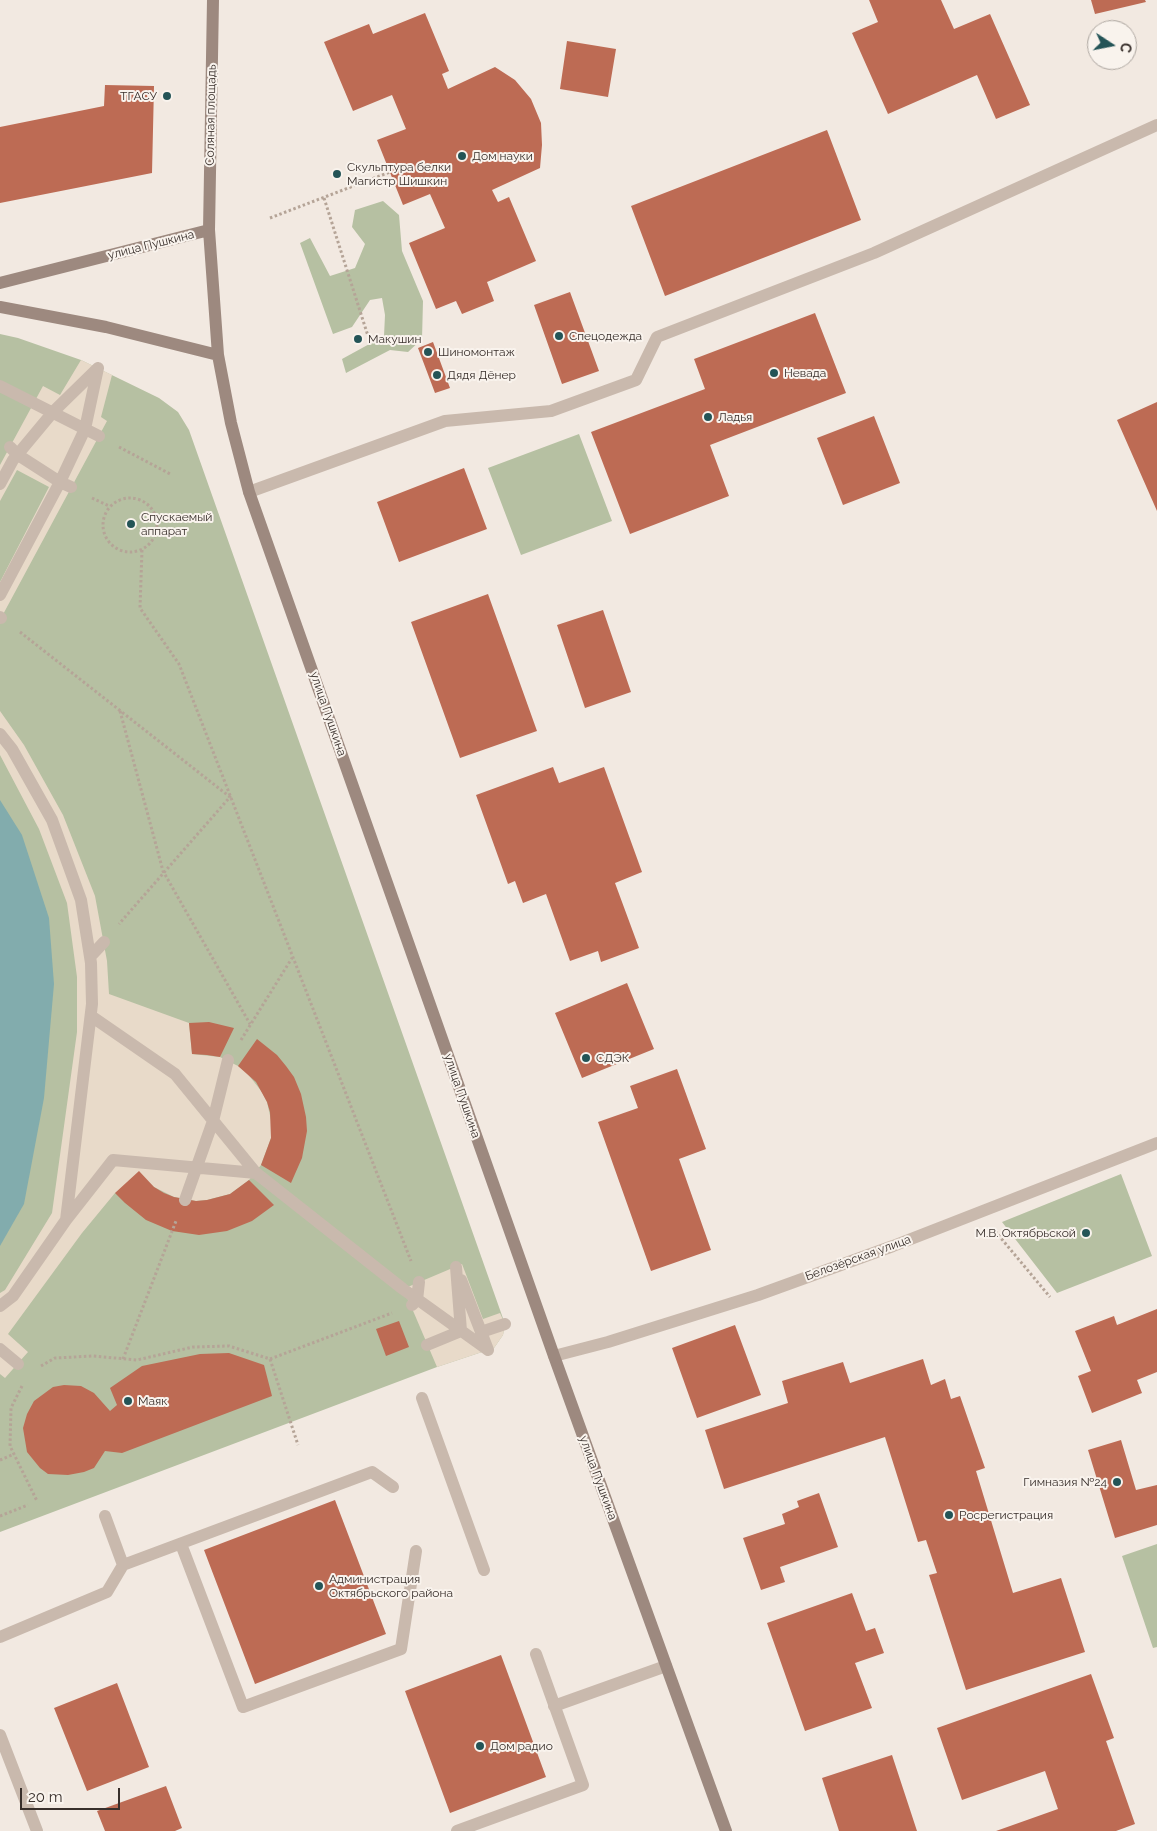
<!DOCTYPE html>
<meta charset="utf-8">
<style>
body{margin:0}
#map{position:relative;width:1157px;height:1831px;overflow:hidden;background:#f2e9e1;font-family:Raleway,sans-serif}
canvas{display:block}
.north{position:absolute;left:1087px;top:20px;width:50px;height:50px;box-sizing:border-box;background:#f9f3ed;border:1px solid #aca59f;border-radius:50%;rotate:101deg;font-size:14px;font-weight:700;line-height:20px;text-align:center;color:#382f2b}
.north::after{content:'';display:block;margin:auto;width:18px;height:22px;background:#245457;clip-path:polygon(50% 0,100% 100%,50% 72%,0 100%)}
.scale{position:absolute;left:20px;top:1788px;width:100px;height:22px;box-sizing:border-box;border:2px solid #382f2b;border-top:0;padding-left:6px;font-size:15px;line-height:18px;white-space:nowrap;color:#382f2b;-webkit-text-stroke:4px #f9f3ed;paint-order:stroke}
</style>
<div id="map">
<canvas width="1157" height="1831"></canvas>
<div class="north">С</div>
<div class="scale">20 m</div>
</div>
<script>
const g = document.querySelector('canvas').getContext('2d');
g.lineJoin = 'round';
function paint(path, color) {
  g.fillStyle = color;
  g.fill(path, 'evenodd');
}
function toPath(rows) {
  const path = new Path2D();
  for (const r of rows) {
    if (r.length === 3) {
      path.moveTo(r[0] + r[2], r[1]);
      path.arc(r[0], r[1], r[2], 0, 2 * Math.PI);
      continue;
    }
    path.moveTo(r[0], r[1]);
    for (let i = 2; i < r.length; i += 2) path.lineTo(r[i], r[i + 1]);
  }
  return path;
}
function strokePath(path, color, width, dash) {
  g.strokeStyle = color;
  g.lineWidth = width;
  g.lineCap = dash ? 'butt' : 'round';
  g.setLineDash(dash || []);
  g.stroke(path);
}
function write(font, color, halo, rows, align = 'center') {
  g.font = font + ' Raleway,sans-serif';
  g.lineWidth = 4;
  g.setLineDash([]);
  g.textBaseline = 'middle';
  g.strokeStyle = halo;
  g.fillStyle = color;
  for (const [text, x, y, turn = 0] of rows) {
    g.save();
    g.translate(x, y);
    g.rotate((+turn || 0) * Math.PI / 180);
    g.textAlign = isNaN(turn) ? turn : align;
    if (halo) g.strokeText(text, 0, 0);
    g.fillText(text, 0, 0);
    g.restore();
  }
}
paint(toPath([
 [383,201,399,215,402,251,423,301,422,339,408,352,390,350,346,373,342,359,384,336,385,315,382,298,370,300,352,327,333,334,300,243,310,238,330,276,355,268,365,244,352,227,355,210],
 [0,334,18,338,81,360,159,398,178,412,189,430,505,1324,503,1335,494,1348,437,1367,0,1532],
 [579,434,612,521,521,555,488,468],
 [1121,1174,1152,1256,1057,1293,1002,1222],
 [1157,1544,1157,1647,1153,1648,1122,1556]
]), '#b6c0a2');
paint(toPath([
 [81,360,112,375,101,417,107,421,0,620,0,582,49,487,17,470,0,501,0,465,43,386,60,395],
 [0,711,24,745,63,815,95,896,107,961,109,994,189,1023,192,1054,220,1057,238,1066,247,1073,262,1092,267,1102,271,1120,271,1138,261,1165,249,1180,230,1194,207,1200,196,1201,174,1197,154,1187,146,1180,115,1193,82,1233,8,1334,28,1352,5,1378,0,1374,0,1293,5,1290,52,1213,77,1032,77,977,67,903,39,829,0,755],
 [462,1264,483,1319,500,1313,505,1324,503,1335,494,1348,437,1367,411,1306,403,1289]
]), '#e8dac9');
paint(toPath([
 [0,800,22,835,49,918,54,984,44,1098,24,1204,0,1246]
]), '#82acad');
paint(toPath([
 [869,0,941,0,954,29,990,14,1030,105,996,119,977,75,888,114,852,33,878,22],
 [1091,0,1145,0,1146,2,1095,14],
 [425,13,449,71,442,74,448,89,495,67,515,80,531,99,541,123,542,145,540,168,492,190,498,202,509,197,536,261,487,282,494,301,462,314,456,301,436,309,409,243,445,228,430,194,403,205,377,140,406,129,392,95,353,111,324,42,369,24,373,34],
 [567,41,616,49,608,97,560,89],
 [105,85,154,86,152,173,0,203,0,127,104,106],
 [827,130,861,220,665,296,631,206],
 [570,292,599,371,562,384,534,305],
 [815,313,846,393,710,445,729,496,630,534,591,432,705,389,694,359],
 [433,342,450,388,435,393,418,348],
 [1157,402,1157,511,1117,420],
 [874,416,900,483,843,505,817,438],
 [464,468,487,529,399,562,377,502],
 [488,594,537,731,460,758,411,622],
 [603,610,631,692,585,708,557,625],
 [553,767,559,783,604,767,642,872,615,883,639,948,601,962,598,951,570,961,546,894,523,903,515,881,508,884,476,795],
 [627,983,654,1049,582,1078,555,1013],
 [209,1022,234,1028,220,1057,207,1055,192,1054,189,1023],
 [257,1039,277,1055,286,1066,294,1077,301,1094,306,1117,307,1131,302,1158,291,1183,261,1165,271,1138,270,1112,267,1102,256,1082,238,1066],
 [677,1069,706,1149,679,1159,711,1250,651,1271,598,1122,638,1108,630,1086],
 [139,1171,154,1187,164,1193,174,1197,196,1201,207,1200,230,1194,249,1180,274,1205,252,1221,227,1231,199,1235,172,1231,146,1220,125,1203,115,1193],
 [1157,1309,1157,1372,1137,1380,1142,1393,1092,1413,1078,1376,1091,1371,1075,1331,1114,1316,1117,1325],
 [399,1321,409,1347,386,1356,376,1329],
 [735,1325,761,1395,697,1418,672,1348],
 [229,1353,264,1365,272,1396,122,1453,105,1451,94,1468,84,1472,68,1475,48,1474,40,1468,27,1452,23,1428,27,1414,34,1401,53,1387,64,1385,81,1386,94,1393,110,1411,117,1405,110,1388,142,1366,200,1354],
 [923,1359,931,1385,945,1379,951,1399,960,1396,985,1468,976,1471,1013,1593,1061,1578,1085,1652,966,1690,929,1575,937,1573,926,1540,918,1542,885,1437,724,1489,705,1430,788,1403,782,1381,843,1362,850,1383],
 [1121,1440,1136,1490,1157,1485,1157,1525,1115,1538,1088,1450],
 [819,1493,838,1547,780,1567,785,1582,761,1590,743,1538,785,1524,782,1514,799,1507,797,1501],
 [335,1500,386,1634,255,1684,204,1550],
 [852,1593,866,1631,875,1628,884,1653,855,1663,872,1708,805,1731,767,1623],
 [501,1655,546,1777,450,1813,405,1691],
 [1091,1674,1114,1738,1106,1741,1135,1824,1116,1831,996,1831,1058,1809,1045,1771,962,1800,937,1728],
 [117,1683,149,1767,87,1791,54,1708],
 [892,1755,917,1831,839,1831,822,1778],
 [166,1786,182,1828,175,1831,105,1831,97,1811]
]), '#bd6b54');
strokePath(toPath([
 [324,198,368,336],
 [270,218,390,172],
 [119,447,172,475],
 [130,525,27],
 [92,498,109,506],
 [142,550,140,608,179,664,411,1261],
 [20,632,230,797,119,924],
 [120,711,163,871,250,1024],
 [241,1040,292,958],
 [995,1231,1050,1297],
 [123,1359,176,1221],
 [270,1359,392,1313],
 [41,1366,55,1358,93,1356,137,1360,193,1347,229,1346,270,1359,298,1445],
 [22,1386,11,1408,10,1446,37,1501],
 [0,1460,14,1454],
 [0,1516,28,1505]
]), '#b5a497', 3, [2.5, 2.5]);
strokePath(toPath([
 [249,492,445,421,551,411,636,380,657,337,874,253,1157,125],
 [422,1398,484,1570],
 [181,1544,243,1707,401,1649,416,1551],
 [123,1565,372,1472,393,1487],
 [0,1637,107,1592,123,1565,105,1516],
 [554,1706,666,1666],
 [457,1831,583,1785,536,1654]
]), '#c9b9ad', 12);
strokePath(toPath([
 [0,386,99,436],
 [10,447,18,455,60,482,71,487],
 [0,484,13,460,53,412,98,368],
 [0,595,60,482,85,429,98,368],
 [0,617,1,618],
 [0,734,12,749,52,820,81,900,91,963,92,1004,66,1220,13,1296,0,1306],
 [90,957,104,942],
 [91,1016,175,1074,256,1173,403,1289,488,1350],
 [185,1200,213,1121,228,1060],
 [66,1220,113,1160,256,1173],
 [461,1280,488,1350],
 [412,1305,417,1300,419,1282],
 [481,1332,505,1324],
 [427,1345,461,1331,456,1267],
 [0,1349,18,1364],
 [554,1356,608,1342,758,1295,893,1246,1157,1143],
 [0,1735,37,1831]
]), '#c9b9ad', 12);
strokePath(toPath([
 [213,0,209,230,218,355,231,423,249,492,554,1356,726,1831],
 [0,283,209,230],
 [0,307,106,327,218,355]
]), '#9d897f', 12);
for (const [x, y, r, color] of [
 [167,96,5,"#245457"],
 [462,156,5,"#245457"],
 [337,174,5,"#245457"],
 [559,336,5,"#245457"],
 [358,339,5,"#245457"],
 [428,352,5,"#245457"],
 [774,373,5,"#245457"],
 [437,375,5,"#245457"],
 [708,417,5,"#245457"],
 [131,524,5,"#245457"],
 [586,1058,5,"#245457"],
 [1086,1233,5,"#245457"],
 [128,1401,5,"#245457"],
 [1117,1482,5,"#245457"],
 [949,1515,5,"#245457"],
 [319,1586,5,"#245457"],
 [480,1746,5,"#245457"]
]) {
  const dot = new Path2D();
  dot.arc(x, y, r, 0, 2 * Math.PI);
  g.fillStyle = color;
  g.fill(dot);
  strokePath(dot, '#f9f3ed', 2);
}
write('12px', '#382f2b', '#f9f3ed', [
 ["ТГАСУ",157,96,"right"],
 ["Дом науки",472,156],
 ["Скульптура белки",347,167],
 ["Магистр Шишкин",347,181],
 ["Спецодежда",569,336],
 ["Макушин",368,339],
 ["Шиномонтаж",438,352],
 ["Невада",784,373],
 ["Дядя Дёнер",447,375],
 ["Ладья",718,417],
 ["Спускаемый",141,517],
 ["аппарат",141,531],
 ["СДЭК",596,1058],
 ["М.В. Октябрьской",1076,1233,"right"],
 ["Маяк",138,1401],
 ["Гимназия №24",1107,1482,"right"],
 ["Росрегистрация",959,1515],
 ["Администрация",329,1579],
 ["Октябрьского района",329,1593],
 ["Дом радио",490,1746]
], 'left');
write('12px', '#382f2b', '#f9f3ed', [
 ["Соляная площадь",211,115,-89],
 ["улица Пушкина",151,245,-14],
 ["улица Пушкина",328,714,71],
 ["улица Пушкина",462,1096,71],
 ["Белозёрская улица",858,1258,-20],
 ["улица Пушкина",598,1478,70]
]);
</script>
